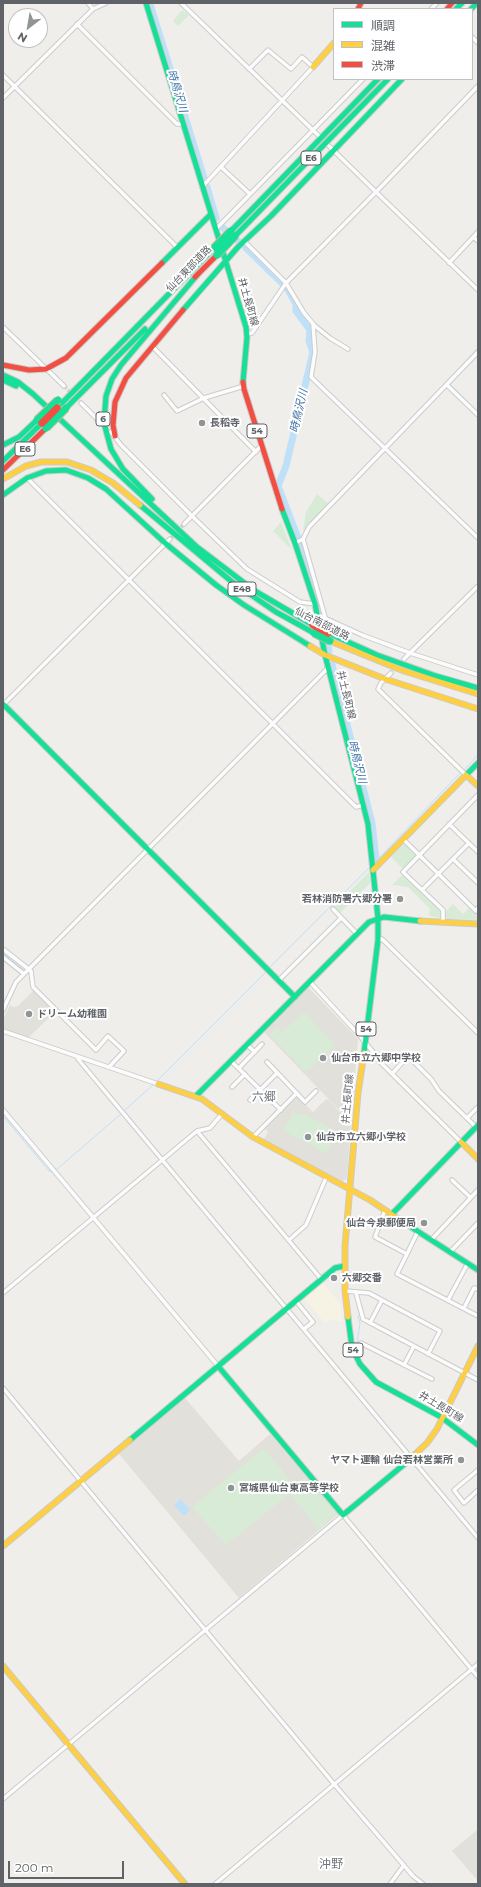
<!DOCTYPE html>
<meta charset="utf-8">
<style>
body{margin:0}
#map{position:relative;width:481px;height:1887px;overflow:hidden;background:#efeeea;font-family:Montserrat,"Noto Sans JP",sans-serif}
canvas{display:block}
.frame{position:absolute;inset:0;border:4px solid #5f6368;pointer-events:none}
.legend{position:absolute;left:333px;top:8px;width:140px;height:72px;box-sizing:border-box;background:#fff;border:1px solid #bfc1c3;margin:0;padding:5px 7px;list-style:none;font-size:12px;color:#5f6368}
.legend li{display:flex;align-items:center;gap:8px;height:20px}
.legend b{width:20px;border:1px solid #bfc1c3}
.north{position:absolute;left:8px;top:8px;width:40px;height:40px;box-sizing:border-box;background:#fff;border:1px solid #bfc1c3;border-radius:50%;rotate:211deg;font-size:11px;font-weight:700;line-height:16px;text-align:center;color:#5f6368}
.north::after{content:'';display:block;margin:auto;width:14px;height:18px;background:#919496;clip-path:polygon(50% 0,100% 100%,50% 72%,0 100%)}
.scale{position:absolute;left:8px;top:1861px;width:116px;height:18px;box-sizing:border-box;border:2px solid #5f6368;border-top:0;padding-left:5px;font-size:12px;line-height:14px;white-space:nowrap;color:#5f6368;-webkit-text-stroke:3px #fff;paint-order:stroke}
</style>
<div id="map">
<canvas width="481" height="1887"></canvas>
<div class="frame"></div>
<ul class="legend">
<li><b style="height:5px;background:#16e098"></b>順調</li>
<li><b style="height:5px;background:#ffcf43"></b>混雑</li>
<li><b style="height:5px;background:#f24e42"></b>渋滞</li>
</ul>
<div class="north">N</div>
<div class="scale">200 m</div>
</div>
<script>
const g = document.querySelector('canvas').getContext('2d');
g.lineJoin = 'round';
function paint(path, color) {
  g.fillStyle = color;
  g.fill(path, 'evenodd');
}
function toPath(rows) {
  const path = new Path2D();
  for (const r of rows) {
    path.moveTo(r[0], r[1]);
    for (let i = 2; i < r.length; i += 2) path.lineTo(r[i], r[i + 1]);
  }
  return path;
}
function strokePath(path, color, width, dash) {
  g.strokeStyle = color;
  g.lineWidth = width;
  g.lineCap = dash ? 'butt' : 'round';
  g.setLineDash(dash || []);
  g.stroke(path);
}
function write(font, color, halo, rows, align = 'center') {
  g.font = font + ' Montserrat,"Noto Sans JP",sans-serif';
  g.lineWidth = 4;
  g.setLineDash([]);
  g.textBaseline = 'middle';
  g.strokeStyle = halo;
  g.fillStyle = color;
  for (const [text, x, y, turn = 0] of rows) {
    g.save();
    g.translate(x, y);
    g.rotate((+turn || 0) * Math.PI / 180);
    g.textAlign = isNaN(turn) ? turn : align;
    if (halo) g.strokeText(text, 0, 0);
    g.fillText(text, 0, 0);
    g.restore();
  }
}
paint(toPath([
 [323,1283,341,1305,342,1322,330,1319,325,1323,304,1298]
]), '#f7f3e4');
paint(toPath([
 [308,987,358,1039,352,1105,342,1113,264,1032],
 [34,990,55,1012,28,1038,3,1030,3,1019,10,1005,14,1007,18,1006],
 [297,1096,313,1112,325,1100,328,1099,351,1124,347,1178,341,1183,263,1141,268,1132,264,1128],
 [185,1398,239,1461,270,1434,338,1514,239,1598,119,1454],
 [478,1829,478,1881,452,1851]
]), '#e2e0da');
paint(toPath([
 [182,10,189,15,178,26,173,21],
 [317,494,329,504,303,532,306,512],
 [281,522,292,550,273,531],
 [404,844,415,854,415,857,403,869,391,857],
 [369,872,370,883,340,913,334,907],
 [403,874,442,911,442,916,440,918,429,916,430,909,408,887,392,885],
 [453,904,463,914,470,907,476,913,478,912,478,920,448,919,445,917,446,911],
 [302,1014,306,1014,335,1045,308,1071,304,1070,270,1035,277,1027,282,1032],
 [293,1113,307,1115,330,1128,330,1147,326,1153,283,1130],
 [264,1448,293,1484,285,1491,288,1495,226,1545,192,1507],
 [305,1477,336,1513,319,1529,288,1492,289,1489]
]), '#d8ebd6');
paint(toPath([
 [181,1499,190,1510,184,1516,174,1505]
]), '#bfe0f9');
strokePath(toPath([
 [447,381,478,348],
 [451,385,478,412],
 [464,770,478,755],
 [375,862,461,772],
 [3,953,25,971],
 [269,968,370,867],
 [156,1082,267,971],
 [124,1111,154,1084],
 [3,1116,49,1171,53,1172],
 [56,1170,122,1113],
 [357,1343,360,1323,358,1316]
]), '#bfe0f9', 1);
strokePath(toPath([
 [150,4,204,178],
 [207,187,216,218],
 [222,227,239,242],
 [246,248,282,283],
 [286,286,296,304,296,311,310,330,309,341,313,352,286,466,278,486,298,538],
 [301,544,319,610],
 [322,621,329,651],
 [332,665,372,823,376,860]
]), '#bfe0f9', 7);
strokePath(toPath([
 [64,386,72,394],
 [170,539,184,524]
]), '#cbcbca', 3.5, [3.5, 2]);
const street = toPath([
 [88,3,93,9],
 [181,3,318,135],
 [431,9,437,3],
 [77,24,177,124,183,124],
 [472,37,478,43],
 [3,75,177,247],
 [478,86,376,192,478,290],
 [3,98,93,9,106,3],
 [221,167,250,194],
 [202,187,313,67,302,57,291,69,268,50,249,69],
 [216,229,363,79],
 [473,237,478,241],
 [244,241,286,283,376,192,329,146],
 [449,263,478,232],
 [313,324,315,352,311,377,478,538],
 [3,327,64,386],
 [247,334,252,333,286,283,304,313,315,326,330,338,348,349],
 [152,346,256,452],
 [447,385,478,415],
 [164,395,177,411,204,398,244,386],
 [81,403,98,420],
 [111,432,121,445,192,516,247,569,300,602,315,604],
 [27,478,356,807,363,805],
 [184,524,261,446],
 [303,539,325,617],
 [295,543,303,539,309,527,478,352],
 [316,614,362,635,410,653,478,586],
 [404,659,410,653,478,675],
 [391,673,381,683,378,689,466,775],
 [3,705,170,539],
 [449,824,478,852],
 [404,840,476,911,478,908],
 [453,859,478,883],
 [422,890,469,843],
 [333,909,357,934],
 [443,923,443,910,403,872,478,795],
 [378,940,382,939,478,1033],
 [3,949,31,971,33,987,96,1050,108,1036,124,1051,109,1067],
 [3,957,24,974],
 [278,981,341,918],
 [310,982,360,1036,373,1052,378,1060,461,1142],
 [3,1010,16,982,328,668],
 [3,1031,158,1084],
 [247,1045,255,1052],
 [78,1057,78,1059,478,1538],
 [231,1061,281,1110],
 [267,1062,305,1102,316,1091],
 [239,1068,262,1044],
 [392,1074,408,1056,431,1079,439,1091,476,1127],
 [232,1087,245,1074],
 [250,1100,277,1073],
 [3,1110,218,1366],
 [221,1115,210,1128,197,1131,322,1280],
 [467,1118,478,1107],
 [253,1137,297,1093],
 [452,1180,470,1197],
 [385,1210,375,1237,407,1254,418,1231],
 [432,1239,478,1190],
 [289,1240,306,1225,326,1178],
 [451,1251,478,1223],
 [407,1254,397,1274,478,1316],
 [345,1291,369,1293,440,1331,428,1354],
 [3,1293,197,1131],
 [356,1293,363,1319,478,1380],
 [448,1300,468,1263],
 [296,1301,313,1322,304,1329],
 [464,1308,474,1288,478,1289],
 [370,1323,382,1300],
 [352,1348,361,1343,432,1379],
 [404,1365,414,1346],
 [3,1388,334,1784,413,1876,423,1884],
 [478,1470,454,1490,464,1503,478,1490],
 [3,1799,343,1515,478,1677],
 [215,1884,478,1664],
 [390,1884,404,1865]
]);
const fast = toPath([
 [146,3,246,327,247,337,243,382],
 [456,9,462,3],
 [471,9,477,3],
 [231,231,378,79],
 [235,236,388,79],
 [162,263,211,214],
 [183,310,238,247,271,216,402,79],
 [3,375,18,382,33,394,197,547,255,591,313,625],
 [3,380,16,386],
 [61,404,214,248],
 [66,408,145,329],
 [3,445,19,437,37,420],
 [3,461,42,423],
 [3,495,27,478,46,471,66,470,88,478,106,489,165,543,216,585,244,605,310,646],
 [152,499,123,469,111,449,104,423,106,396,112,379,121,365,198,274],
 [140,505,231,581,276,612,314,633],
 [282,509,295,543,315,604,325,655,368,824,378,918,378,940,364,1053],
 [328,633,377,655,436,676,478,688],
 [3,704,295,997],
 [466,775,478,763],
 [196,1096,369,922,384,917,420,921],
 [392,1214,478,1125],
 [400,1220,478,1270],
 [348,1317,352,1348,360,1364,376,1382,441,1417,478,1445],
 [218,1366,343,1515,407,1462],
 [130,1440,335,1268,344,1266]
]);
const slow = toPath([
 [313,67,334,43],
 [3,479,26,466,41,462,67,462,91,470,113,483,140,505],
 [330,641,404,671,478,694],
 [310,646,325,655,385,679,478,709],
 [373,870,466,775,478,786],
 [420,921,478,924],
 [158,1084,202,1099,253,1137,370,1200,400,1220],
 [461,1142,478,1159],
 [348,1317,345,1291,345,1246,358,1093,364,1053],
 [407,1462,427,1443,437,1429,478,1346],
 [3,1546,130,1440],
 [3,1666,185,1884]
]);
const jam = toPath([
 [358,9,361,3],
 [447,9,452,3],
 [195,277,217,255],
 [3,365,29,370,46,369,66,358,162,263],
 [243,382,244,389,282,509],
 [115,436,113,425,115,402,126,378,183,310],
 [3,470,46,428]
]);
strokePath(street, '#cbcccc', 5.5);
strokePath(fast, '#cacacb', 7);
strokePath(slow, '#cacacb', 7);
strokePath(jam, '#cacacb', 7);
strokePath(street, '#fdfcfc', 3.5);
strokePath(fast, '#16e098', 5);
strokePath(slow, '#ffcf43', 5);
strokePath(jam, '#f24e42', 5);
const fastBridge = toPath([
 [214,248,231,231],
 [217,255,235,236],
 [37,420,58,400],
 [46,428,66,408],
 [314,633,330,641]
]);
const jamBridge = toPath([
 [42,423,57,408],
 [313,625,328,633]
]);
strokePath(fastBridge, '#c8b996', 9, []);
strokePath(jamBridge, '#c8b996', 9, []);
strokePath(fastBridge, '#16e098', 7);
strokePath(jamBridge, '#f24e42', 7);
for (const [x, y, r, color] of [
 [202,423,4,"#919496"],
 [400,899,4,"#919496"],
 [29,1014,4,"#919496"],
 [323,1058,4,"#919496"],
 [308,1137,4,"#919496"],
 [424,1223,4,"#919496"],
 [334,1278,4,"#919496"],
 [461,1460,4,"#919496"],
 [231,1488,4,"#919496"]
]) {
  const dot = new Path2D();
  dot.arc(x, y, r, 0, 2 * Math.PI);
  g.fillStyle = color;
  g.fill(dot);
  strokePath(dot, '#fff', 1.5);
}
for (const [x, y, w] of [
 [311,158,20],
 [103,419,14],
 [257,431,20],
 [25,449,20],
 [242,589,28],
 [366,1029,20],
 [353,1350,20]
]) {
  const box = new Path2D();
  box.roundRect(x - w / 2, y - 7, w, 14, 3);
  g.fillStyle = '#fff';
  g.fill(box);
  strokePath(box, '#5f6368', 1);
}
write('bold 9px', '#5f6368', null, [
 ["E6",311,158],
 ["6",103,419],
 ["54",257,431],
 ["E6",25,449],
 ["E48",242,589],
 ["54",366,1029],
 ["54",353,1350]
]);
write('10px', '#5f6368', '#fff', [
 ["仙台東部道路",189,269,-46],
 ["井土長町線",248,302,74],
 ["仙台南部道路",322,624,27],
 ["井土長町線",346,695,76],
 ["井土長町線",348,1099,-85],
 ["井土長町線",441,1407,31]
]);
write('bold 10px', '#5f6368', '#fff', [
 ["長稻寺",210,423],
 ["若林消防署六郷分署",392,899,"right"],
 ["ドリーム幼稚園",37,1014],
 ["仙台市立六郷中学校",331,1058],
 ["仙台市立六郷小学校",316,1137],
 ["仙台今泉郵便局",416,1223,"right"],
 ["六郷交番",342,1278],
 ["ヤマト運輸 仙台若林営業所",453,1460,"right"],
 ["宮城県仙台東高等学校",239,1488]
], 'left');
write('italic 11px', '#4174aa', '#fff', [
 ["時鳥沢川",177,91,73],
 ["時鳥沢川",299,411,-77],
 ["時鳥沢川",357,762,76]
]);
write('12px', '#70757a', '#fff', [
 ["六郷",264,1097],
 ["沖野",331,1864]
]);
</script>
